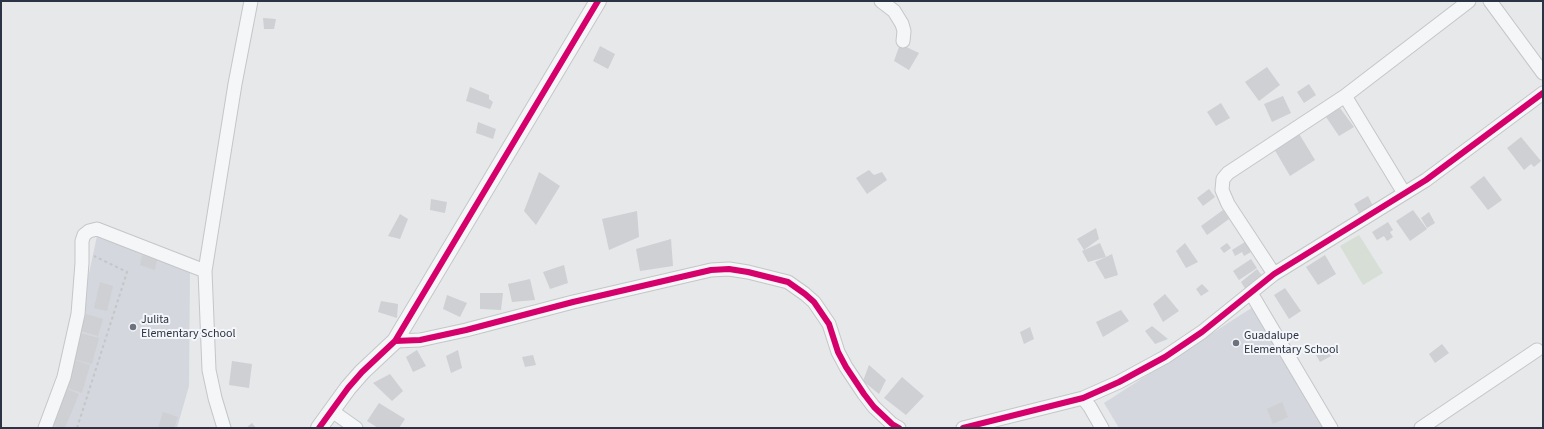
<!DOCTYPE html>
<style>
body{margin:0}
#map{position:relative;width:1544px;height:429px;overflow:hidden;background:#e6e8ea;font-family:"Source Sans 3",sans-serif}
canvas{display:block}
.frame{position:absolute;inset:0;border:2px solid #2b3445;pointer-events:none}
</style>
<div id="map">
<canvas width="1544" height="429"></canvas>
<div class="frame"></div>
</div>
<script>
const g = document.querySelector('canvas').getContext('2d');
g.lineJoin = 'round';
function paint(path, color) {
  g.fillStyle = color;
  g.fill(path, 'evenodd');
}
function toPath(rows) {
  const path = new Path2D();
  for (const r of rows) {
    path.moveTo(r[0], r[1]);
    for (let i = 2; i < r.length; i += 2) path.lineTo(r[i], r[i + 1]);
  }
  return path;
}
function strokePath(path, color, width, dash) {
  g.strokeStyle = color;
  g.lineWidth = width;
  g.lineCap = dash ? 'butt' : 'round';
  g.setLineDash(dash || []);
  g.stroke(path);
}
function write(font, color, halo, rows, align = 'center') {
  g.font = font + ' "Source Sans 3",sans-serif';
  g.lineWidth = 4;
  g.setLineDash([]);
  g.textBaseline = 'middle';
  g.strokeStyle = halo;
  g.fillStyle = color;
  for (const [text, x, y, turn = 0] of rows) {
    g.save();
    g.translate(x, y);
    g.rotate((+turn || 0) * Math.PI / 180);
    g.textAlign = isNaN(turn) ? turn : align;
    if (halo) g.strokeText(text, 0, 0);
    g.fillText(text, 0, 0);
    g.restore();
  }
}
paint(toPath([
 [97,236,190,269,189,386,177,428,48,428,65,385],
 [1253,307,1327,428,1119,428,1104,403]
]), '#d4d7dd');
paint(toPath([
 [1359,235,1383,273,1363,285,1340,246]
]), '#d6ded6');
paint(toPath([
 [263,18,276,19,274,29,264,29],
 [900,44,919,53,909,70,894,61],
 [600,46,615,54,608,69,593,61],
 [1267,67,1280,85,1259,101,1245,82],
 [1309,84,1316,95,1304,103,1297,92],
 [470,87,489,95,489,99,493,102,490,109,466,101],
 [1283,96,1291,113,1272,122,1264,104],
 [1221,103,1230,118,1216,126,1207,112],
 [1340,108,1354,127,1339,136,1326,117],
 [478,122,496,129,493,139,476,133],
 [1298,132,1315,160,1290,176,1273,147],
 [1521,137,1541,161,1534,167,1531,164,1524,170,1507,148],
 [869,170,874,175,882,172,887,180,867,194,856,178],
 [539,172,560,186,536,225,524,211],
 [1484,176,1502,200,1488,210,1470,187],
 [1209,189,1215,197,1203,206,1197,198],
 [1368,196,1374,208,1360,215,1354,204],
 [431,199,447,202,445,213,430,210],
 [1223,210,1229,219,1207,235,1201,226],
 [1413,210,1427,229,1410,241,1396,221],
 [637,211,639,237,609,250,602,219],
 [1429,212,1435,223,1427,228,1421,218],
 [400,214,408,219,400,239,388,236],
 [1388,222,1393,230,1390,232,1393,237,1387,241,1384,236,1377,240,1372,232],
 [1096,228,1099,239,1084,250,1077,239],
 [671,239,673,266,640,271,636,249],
 [1245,242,1251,252,1244,256,1242,252,1235,256,1232,250],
 [1100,243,1106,257,1112,254,1118,275,1105,279,1095,262,1106,257,1088,262,1082,251],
 [1185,243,1198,262,1186,268,1176,251],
 [1227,243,1231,248,1224,253,1220,248],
 [142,255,157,260,155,270,140,265],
 [1325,255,1336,274,1318,285,1306,267],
 [1251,259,1257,268,1239,280,1233,271],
 [564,265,568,283,550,289,543,272],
 [1257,269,1263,277,1246,290,1241,282],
 [530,279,535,300,512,302,508,284],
 [100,282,113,286,107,311,94,308],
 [1202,284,1209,291,1201,296,1196,289],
 [1285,288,1301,311,1289,319,1274,295],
 [480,293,503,293,501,310,480,309],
 [1165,294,1179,311,1163,322,1153,304],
 [447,295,467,303,460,317,443,309],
 [381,301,398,304,397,318,378,312],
 [1121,310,1129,321,1103,337,1096,322],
 [86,314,103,319,98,336,81,331],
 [1152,326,1168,339,1155,344,1145,331],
 [1030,327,1034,339,1024,344,1020,332],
 [80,333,99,338,92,364,73,359],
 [1442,344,1449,353,1435,363,1429,354],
 [1326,347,1331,356,1320,362,1315,353],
 [417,350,426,366,413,372,406,357],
 [458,350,462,368,451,373,446,356],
 [533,355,536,365,525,367,522,357],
 [75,360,90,365,82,393,67,388],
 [232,361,252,364,249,388,229,385],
 [869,365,886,380,879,394,863,381],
 [390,374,403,391,392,401,373,383],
 [902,377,924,396,906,415,884,398],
 [65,388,79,394,65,428,61,428,50,424],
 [1282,402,1288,417,1273,424,1267,409],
 [379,403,405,419,399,428,378,428,367,421],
 [163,412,178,417,174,428,158,428],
 [252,423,256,428,246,428]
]), '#ced0d3');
const minor = toPath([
 [881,1,894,11,902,24,904,31,903,41],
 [1490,1,1543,73],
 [1345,96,1404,193],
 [1274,274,1228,204,1222,190,1223,179,1228,173,1345,96,1469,1],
 [1251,293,1331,428],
 [395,341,420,340,466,330,573,302,711,270,729,269,748,272,788,282,805,294,814,302,829,324,838,352,846,367,864,394,874,407,892,424,899,428],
 [1083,398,1090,407,1102,428],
 [332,411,356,428],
 [45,428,64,377,78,314,82,263,82,241,84,235,89,231,97,229,205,271],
 [224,428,215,398,209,370,205,271,235,84,251,1],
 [963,428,1083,398,1119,382,1165,357,1202,332,1274,274,1426,180,1543,93],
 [1421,428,1537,350]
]);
const tertiary = toPath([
 [319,428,348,388,362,372,395,341,598,1]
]);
strokePath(minor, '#c4c6c8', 15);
strokePath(tertiary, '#c4c6c8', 18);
strokePath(toPath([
 [77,428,127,272,94,256]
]), '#c5c6ca', 2, [3, 3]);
strokePath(minor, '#f5f6f7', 13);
strokePath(tertiary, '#f5f6f7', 16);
strokePath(toPath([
 [395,341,420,340,466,330,573,302,711,270,729,269,748,272,788,282,805,294,814,302,829,324,838,352,846,367,864,394,874,407,892,424,899,428],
 [319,428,348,388,362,372,395,341,598,1],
 [963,428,1083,398,1119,382,1165,357,1202,332,1274,274,1426,180,1543,93]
]), '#d6006c', 6);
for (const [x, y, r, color] of [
 [133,327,4,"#6c737f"],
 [1236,343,4,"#6c737f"]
]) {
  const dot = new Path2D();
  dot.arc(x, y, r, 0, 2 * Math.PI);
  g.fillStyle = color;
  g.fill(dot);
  strokePath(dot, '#f4f6f9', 1.5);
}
write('12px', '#2b3445', '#f4f6f9', [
 ["Julita",141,320],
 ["Elementary School",141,334],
 ["Guadalupe",1244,336],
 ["Elementary School",1244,350]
], 'left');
</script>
